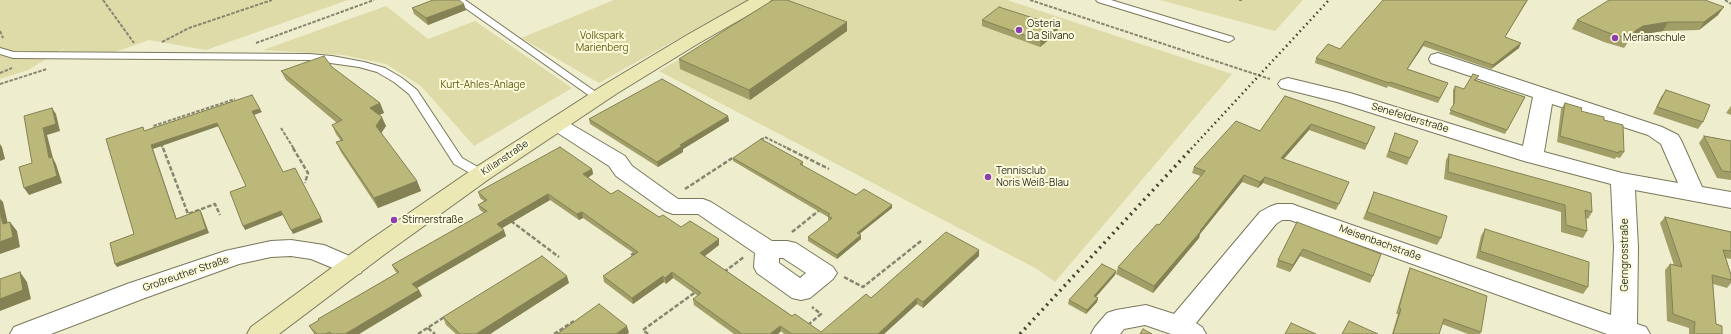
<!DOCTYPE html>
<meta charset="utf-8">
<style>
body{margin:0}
canvas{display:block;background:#eeedcd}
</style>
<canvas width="1731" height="334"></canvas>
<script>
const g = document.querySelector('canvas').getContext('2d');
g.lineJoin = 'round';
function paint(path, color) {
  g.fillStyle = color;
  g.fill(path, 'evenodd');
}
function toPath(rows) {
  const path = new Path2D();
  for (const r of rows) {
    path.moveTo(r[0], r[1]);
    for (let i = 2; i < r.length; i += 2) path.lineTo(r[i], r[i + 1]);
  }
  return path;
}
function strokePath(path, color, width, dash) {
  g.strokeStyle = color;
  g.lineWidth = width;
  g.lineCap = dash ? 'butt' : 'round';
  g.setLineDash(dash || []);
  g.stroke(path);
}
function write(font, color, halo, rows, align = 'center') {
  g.font = font + ' Manrope,sans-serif';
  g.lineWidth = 4;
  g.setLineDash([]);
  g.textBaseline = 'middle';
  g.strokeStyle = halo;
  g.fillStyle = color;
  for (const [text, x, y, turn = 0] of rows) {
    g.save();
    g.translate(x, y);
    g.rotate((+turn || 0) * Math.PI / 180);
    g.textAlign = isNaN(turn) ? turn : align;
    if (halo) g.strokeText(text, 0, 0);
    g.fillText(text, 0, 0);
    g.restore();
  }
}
paint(toPath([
 [0,0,348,0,206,50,149,40,115,52,61,51,66,47,28,70,0,79],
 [614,0,747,0,599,83,521,38],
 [780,0,1007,0,1232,74,1055,282,1037,269,659,71],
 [1160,0,1303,0,1275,31],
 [386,6,428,39,475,21,572,88,474,146,421,86,386,64,343,55,263,50]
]), '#dedba8');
const lane = toPath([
 [454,0,465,0,603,97,602,99,594,99,454,0],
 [1096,0,1111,0,1233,37,1234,39,1229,42,1225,41,1098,2,1096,0],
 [0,48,14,52,309,54,332,56,364,62,385,68,402,78,417,90,462,158,485,171,487,174,485,177,481,178,477,177,454,164,409,94,394,82,377,72,359,67,309,60,13,58,0,54,0,48]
]);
const street = toPath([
 [1438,53,1662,127,1678,135,1681,140,1702,187,1731,192,1731,208,1635,190,1638,247,1637,324,1646,327,1650,334,1607,334,1290,220,1282,220,1276,224,1196,323,1202,327,1206,334,1171,334,1145,325,1124,329,1120,334,1091,334,1095,327,1107,313,1116,310,1146,305,1174,314,1260,212,1269,207,1277,204,1292,204,1300,207,1611,315,1614,247,1611,184,1524,161,1337,102,1281,88,1278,84,1281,80,1288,78,1350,93,1523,146,1533,97,1431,63,1429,59,1431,55,1438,53],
 [1552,104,1648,135,1661,144,1678,183,1622,173,1544,152,1552,104],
 [557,118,564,120,625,156,632,166,678,199,703,199,711,202,772,241,787,241,796,243,833,267,837,273,833,279,810,298,801,300,792,298,757,273,754,267,755,253,698,214,673,214,665,211,616,176,609,166,550,128,547,124,550,120,557,118],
 [779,258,783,258,806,273,800,278,779,263,779,258],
 [291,240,324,245,361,261,364,267,361,273,352,276,311,259,291,256,271,257,239,264,145,298,51,334,10,334,14,327,127,284,225,251,271,241,291,240]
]);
const secondary = toPath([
 [749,0,771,0,768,4,699,43,616,94,489,179,385,254,279,334,247,334,251,327,367,242,473,169,602,86,687,35,749,0]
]);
strokePath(lane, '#7a785c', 2);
strokePath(street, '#7a785c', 2);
strokePath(secondary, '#7a785c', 2);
strokePath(toPath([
 [103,0,134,43],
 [1030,0,1270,79],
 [1239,0,1242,0],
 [1725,0,1731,4],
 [0,31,3,38],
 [162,42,189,28,272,0],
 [256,43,374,0],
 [0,73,12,68],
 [0,84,47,69],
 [281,128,294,149],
 [155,130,153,126,235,99],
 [761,140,765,137,789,149],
 [161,144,163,149]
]), '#878671', 2, [3.5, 1.5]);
strokePath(toPath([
 [163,148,188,214,215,204,220,215],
 [293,148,308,173,305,183],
 [787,148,829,169],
 [685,189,734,157],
 [511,221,559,257],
 [792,232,821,209],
 [631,255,636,252],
 [724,272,744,257],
 [844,277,863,287,921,241],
 [808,325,821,314,812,307],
 [428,328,435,334],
 [418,334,446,316],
 [554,334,574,321],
 [648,334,643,330,697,291]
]), '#878671', 2.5, [4.5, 2]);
paint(lane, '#fff');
paint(street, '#fff');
paint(secondary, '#ece8b3');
strokePath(toPath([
 [1191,149,1329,0]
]), '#434334', 2.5, [1.5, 3.5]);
strokePath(toPath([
 [1020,334,1192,148]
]), '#434334', 3.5, [2, 4.5]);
paint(toPath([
 [1383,0,1528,0,1505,37,1519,48,1491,69,1423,46,1407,69,1448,83,1438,103,1388,86,1387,88,1315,63,1316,58,1340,49],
 [412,8,466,10,428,25,414,14],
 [1718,15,1699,30,1663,31,1638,35,1630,39,1624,48,1604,42,1572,29,1577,20],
 [982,20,1057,33,1040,47,982,26],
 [847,22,847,31,750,100,680,69,679,59],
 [332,67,380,103,384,113,379,115,386,126,381,133,417,181,421,191,378,208,341,152,336,142,341,141,336,134,332,125,337,123,286,80,281,71],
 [1479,76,1476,80,1525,97,1505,134,1449,114,1453,107,1453,90,1455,86,1464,89],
 [1666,90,1703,122,1698,129,1653,114,1661,97],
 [1285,96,1375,127,1365,150,1309,130,1284,159,1346,189,1336,210,1263,183,1258,188,1242,182,1200,234,1199,238,1153,293,1116,274,1118,267,1159,225,1201,176,1192,173,1194,167,1260,131],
 [1565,103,1581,111,1604,120,1624,152,1620,158,1616,157,1615,159,1557,142,1561,109],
 [1731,106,1731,115,1726,113],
 [728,116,729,121,683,149,683,152,658,167,590,124,589,119],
 [1395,133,1418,141,1407,165,1386,157],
 [1704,136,1731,141,1731,180,1717,178,1699,143],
 [1449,154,1592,212,1588,219,1586,218,1587,231,1583,238,1561,232,1561,212,1444,179,1446,160],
 [733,158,803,162,803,166,856,195,892,205,892,208,859,234,861,235,861,239,837,259,808,241,808,237,830,220,828,220,828,217,733,161],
 [592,169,593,174,588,178,611,194,659,217,681,227,719,239,719,245,705,256,792,316,821,332,871,298,979,256,923,308,917,304,884,334,784,334,781,331,778,334,734,334,694,305,693,299,698,296,673,278,666,284,664,282,633,304,604,282,603,276,635,254,583,218,579,220,550,200,502,228,506,236,417,288,419,290,422,296,359,334,314,334,313,332,309,326,319,321,318,319,397,273,395,271,392,265,484,213,480,210,478,205,484,201,480,198,478,192],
 [1374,192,1441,238,1437,245,1363,219],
 [1665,217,1731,232,1731,259,1726,258,1731,275,1731,283,1727,288,1713,284,1716,324,1722,334,1689,334,1689,328,1667,321,1665,270,1670,264,1674,265,1660,223],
 [1297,222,1373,276,1370,283,1300,256,1290,272,1276,267,1278,260],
 [1485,229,1588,287,1583,294,1476,258,1481,236],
 [1410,268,1481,332,1480,334,1468,334,1442,324,1439,334,1392,334,1398,314,1396,314,1408,273],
 [1116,271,1115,275,1096,297,1098,298,1097,302,1086,314,1068,304,1069,300],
 [569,283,490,334,456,334,446,325,443,317]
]), '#a29e68');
paint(toPath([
 [464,4,466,10,428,25,426,18],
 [1724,7,1718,15,1699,30,1704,22],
 [847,22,847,31,750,100,749,90],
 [1668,22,1663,31,1638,35,1630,39,1624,48,1635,31,1643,26],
 [1058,26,1057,33,1040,47,1041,41],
 [1425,41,1423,46,1405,73,1407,69],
 [1521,43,1519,48,1491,69,1493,65],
 [380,103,384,113,374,117,370,108],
 [52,108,56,114,60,131,47,135,53,158,56,164,62,183,29,195,24,188,49,158,43,128],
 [260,109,262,112,254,115,252,111],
 [728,116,729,121,683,149,683,152,658,167,657,162,680,145],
 [382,117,386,126,380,135,376,126],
 [217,123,219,126,153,149,178,223,176,219,151,145],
 [1311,124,1309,130,1279,164,1281,158],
 [0,144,2,147,5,159,0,161],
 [592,169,593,174,584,180,583,174],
 [1244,175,1242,182,1200,234,1199,238,1153,293,1154,286],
 [1265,177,1263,183,1258,188,1260,182],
 [417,181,421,191,378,208,374,198],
 [548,194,550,200,499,230,497,224],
 [0,199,3,202,10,233,3,224,0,212],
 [892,205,892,208,857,236,857,233],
 [200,210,202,214,209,233,117,267,115,264],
 [281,211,283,215,245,230,243,226],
 [582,212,583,218,579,220,577,214],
 [321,218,323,222,293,234,291,230],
 [10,222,17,231,20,247,0,254,0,242],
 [504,230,506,236,415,289,412,284],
 [861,235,861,239,837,259,837,255],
 [719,239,719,245,701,259,700,253],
 [1303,249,1300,256,1290,272,1293,265],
 [979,250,979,256,923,308,923,302],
 [1116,271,1115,275,1093,300,1094,296],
 [20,272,27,282,31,299,0,311,0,299],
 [672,272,673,278,666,284,665,278],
 [567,276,569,283,490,334,476,334],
 [663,276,664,282,633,304,632,298],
 [419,290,422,296,359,334,345,334],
 [917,298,917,304,884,334,878,334],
 [1098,298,1097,302,1086,314,1087,310],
 [627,326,629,333,627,334,616,334],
 [780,326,781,331,778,334,770,334]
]), '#848155');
const building = toPath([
 [433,0,459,0,464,4,426,18,412,8,433,0],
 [773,0,787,0,847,22,749,90,679,59,773,0],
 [1383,0,1527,0,1505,37,1521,43,1493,65,1425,41,1407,69,1448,83,1440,98,1390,82,1389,83,1316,58,1328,44,1340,49,1383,0],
 [1609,0,1705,0,1724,7,1704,22,1668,22,1643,26,1635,31,1629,39,1609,33,1577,20,1609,0],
 [999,7,1058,26,1041,41,982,20,999,7],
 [324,56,332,67,380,103,370,108,382,117,376,126,417,181,374,198,336,142,343,140,332,125,342,120,281,71,324,56],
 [1473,74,1479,76,1474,80,1525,97,1507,130,1450,110,1454,104,1455,86,1464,89,1473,74],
 [662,79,728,116,680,145,682,146,657,162,589,119,662,79],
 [1666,90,1710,105,1703,122,1657,107,1666,90],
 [252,95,260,109,252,111,283,172,295,168,321,218,291,230,281,211,243,226,230,192,246,186,217,123,151,145,176,219,200,210,206,229,115,264,110,243,134,234,106,139,143,127,144,131,252,95],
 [1285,96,1375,127,1367,144,1311,124,1281,158,1349,182,1339,204,1265,177,1260,182,1244,175,1200,231,1201,231,1154,286,1118,267,1157,224,1159,225,1205,171,1194,167,1236,121,1260,131,1285,96],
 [1565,103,1582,108,1581,111,1604,117,1604,120,1623,125,1624,152,1619,151,1619,153,1560,136,1565,103],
 [52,108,56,124,43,128,49,158,52,157,57,176,24,188,19,167,32,163,24,116,52,108],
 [1395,133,1418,141,1410,158,1389,151,1395,133],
 [1704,136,1731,141,1731,172,1722,171,1704,136],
 [761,139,803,162,800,164,856,195,864,189,892,205,857,233,861,235,837,255,808,237,832,218,828,216,830,214,733,158,761,139],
 [560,147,592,169,583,174,611,194,618,190,659,217,663,215,681,227,690,221,719,239,700,253,792,316,795,314,821,332,866,294,871,298,946,232,979,250,923,302,917,298,878,334,792,334,780,326,770,334,742,334,693,299,701,293,672,272,665,278,663,276,632,298,603,276,638,252,582,212,577,214,548,194,497,224,504,230,412,284,419,290,345,334,332,334,330,332,325,334,317,334,309,326,319,320,318,319,399,272,392,265,487,211,478,205,487,200,478,192,560,147],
 [1449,154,1591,193,1592,212,1585,210,1587,231,1566,225,1565,205,1448,172,1449,154],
 [1374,192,1447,216,1441,238,1367,212,1374,192],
 [0,212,3,224,10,222,13,237,0,242,0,212],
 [1665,217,1731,232,1731,251,1723,250,1731,275,1731,280,1712,275,1716,324,1722,326,1722,334,1694,334,1695,322,1673,314,1670,264,1682,267,1665,217],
 [1297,222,1381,254,1373,276,1303,249,1293,265,1278,260,1297,222],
 [1485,229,1589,262,1588,287,1480,251,1485,229],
 [542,256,567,276,476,334,460,334,443,317,542,256],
 [1102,264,1116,271,1094,296,1098,298,1087,310,1069,300,1102,264],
 [1410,268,1487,296,1481,332,1444,319,1439,334,1393,334,1401,309,1399,308,1410,268],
 [20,272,23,290,0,299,0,279,20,272],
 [599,304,627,326,616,334,557,334,599,304],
 [1349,321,1378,334,1342,334,1349,321],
 [1291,323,1316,334,1285,334,1291,323],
 [1143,329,1152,334,1140,334,1143,329]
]);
paint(building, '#bcb879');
strokePath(building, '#848155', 1);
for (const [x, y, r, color] of [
 [1019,30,4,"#8d3dad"],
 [1615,38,4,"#8d3dad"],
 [988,177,4,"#8d3dad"],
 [394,220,4,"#8d3dad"]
]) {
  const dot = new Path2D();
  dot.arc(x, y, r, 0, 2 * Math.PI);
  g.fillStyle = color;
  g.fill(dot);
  strokePath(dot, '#fbfada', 1.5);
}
write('10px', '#2c2c20', '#fbfada', [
 ["Osteria",1027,24],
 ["Da Silvano",1027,36],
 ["Merianschule",1623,38],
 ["Tennisclub",996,171],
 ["Noris Weiß-Blau",996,183],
 ["Stirnerstraße",402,220]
], 'left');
write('10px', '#5e580c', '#fbfada', [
 ["Volkspark",602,36],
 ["Marienberg",602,48],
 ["Kurt-Ahles-Anlage",483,85]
]);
write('10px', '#2c2c20', '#fbfada', [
 ["Senefelderstraße",1410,118,17],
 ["Kilianstraße",505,158,-34],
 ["Meisenbachstraße",1380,243,20],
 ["Gerngrosstraße",1625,255,-90],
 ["Großreuther Straße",186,274,-19]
]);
</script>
